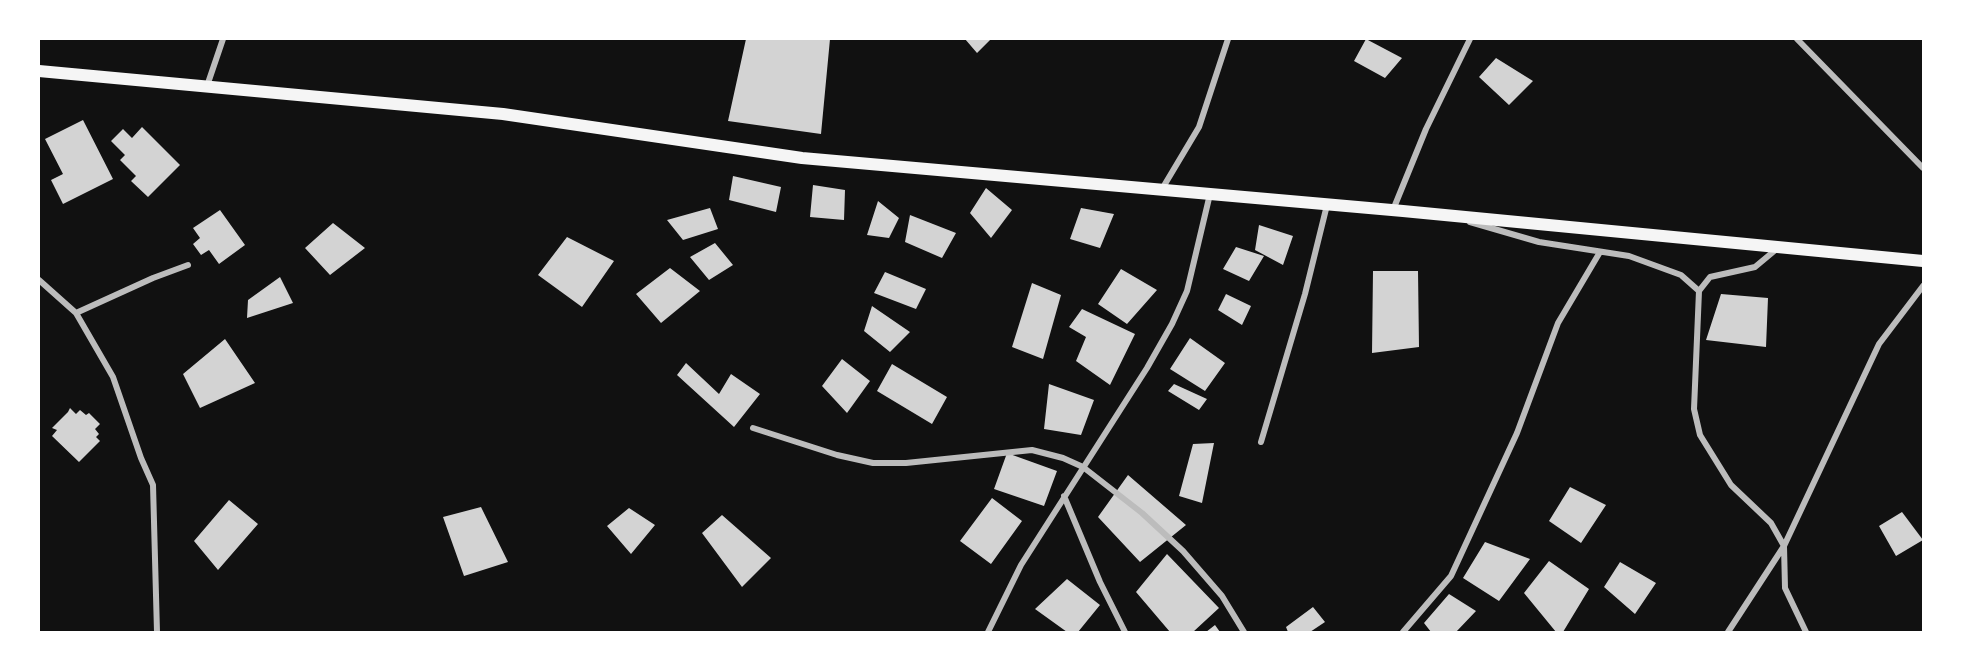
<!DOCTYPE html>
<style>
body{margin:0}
#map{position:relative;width:1962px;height:671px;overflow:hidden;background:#111;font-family:Manrope,sans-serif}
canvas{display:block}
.frame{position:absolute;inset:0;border:40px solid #fff;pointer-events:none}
</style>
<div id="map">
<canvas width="1962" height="671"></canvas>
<div class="frame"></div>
</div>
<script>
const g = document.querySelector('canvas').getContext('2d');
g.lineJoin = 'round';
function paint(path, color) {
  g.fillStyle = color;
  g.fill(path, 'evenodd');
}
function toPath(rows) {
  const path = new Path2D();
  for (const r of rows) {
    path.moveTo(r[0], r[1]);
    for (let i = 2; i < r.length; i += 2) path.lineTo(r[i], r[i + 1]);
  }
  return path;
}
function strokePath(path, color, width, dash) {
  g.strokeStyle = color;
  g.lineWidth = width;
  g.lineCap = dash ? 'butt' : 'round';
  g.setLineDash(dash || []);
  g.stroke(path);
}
paint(toPath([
 [746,39,830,39,821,134,728,121],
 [965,39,991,39,977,53],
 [1366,39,1402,58,1385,78,1354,61],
 [1496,58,1533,81,1509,105,1479,77],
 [83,120,113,179,63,204,51,180,63,174,45,139],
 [142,127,180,165,148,197,131,181,136,176,120,160,125,155,111,141,123,129,132,138],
 [733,176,781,187,776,212,729,200],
 [813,185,845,190,844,220,810,217],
 [986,188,1012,210,991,238,970,213],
 [878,201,899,218,889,238,867,235],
 [710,208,718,229,683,240,667,220],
 [1081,208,1114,214,1100,248,1070,239],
 [220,210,245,245,219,264,209,250,201,255,193,244,200,238,193,228],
 [910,215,956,233,942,258,905,242],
 [333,223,365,248,330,275,305,248],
 [1259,225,1293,236,1283,265,1255,250],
 [567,237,614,261,582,307,538,275],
 [715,243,733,265,709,280,690,257],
 [1236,247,1264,256,1249,281,1223,269],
 [670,268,700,291,661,323,636,294],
 [1121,269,1157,290,1127,324,1098,304],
 [1373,271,1418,271,1419,347,1372,353],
 [885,272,926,289,916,309,874,293],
 [280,277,293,303,247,318,248,300],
 [1032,283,1061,295,1043,359,1012,347],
 [1226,294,1251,306,1242,325,1218,310],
 [1721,294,1768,298,1766,347,1706,340],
 [872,306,910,332,890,352,864,331],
 [1082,309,1135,334,1110,385,1076,361,1086,337,1069,327],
 [1190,338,1225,363,1205,391,1170,369],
 [225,339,255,383,200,408,183,374],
 [842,359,870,381,847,413,822,386],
 [686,363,719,394,731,374,760,394,734,427,677,375],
 [892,364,947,397,932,424,877,391],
 [1049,384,1094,400,1081,435,1044,429],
 [1174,384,1207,399,1199,410,1168,391],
 [70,408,76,414,80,410,86,415,89,413,100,424,95,429,99,434,96,437,100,441,79,462,52,436,57,430,52,428,68,412],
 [1214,443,1202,503,1179,496,1193,444],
 [1007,453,1057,471,1044,506,994,489],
 [1128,475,1186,525,1140,562,1098,517],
 [1570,487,1606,505,1581,543,1549,521],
 [992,498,1022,521,991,564,960,541],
 [229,500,258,524,218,570,194,541],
 [481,507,508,562,464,576,443,517],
 [629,508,655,525,631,554,607,526],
 [1902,512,1923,540,1896,556,1879,526],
 [722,515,771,558,742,587,702,533],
 [1485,542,1530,559,1499,601,1463,578],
 [1167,554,1219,608,1193,632,1170,632,1136,592],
 [1549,561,1589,589,1563,632,1556,632,1524,593],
 [1620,562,1656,583,1635,614,1604,587],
 [1067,579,1100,605,1078,632,1067,632,1035,609],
 [1449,594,1476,611,1456,632,1431,632,1424,623],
 [1313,607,1325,622,1310,632,1288,632,1286,627],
 [1215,625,1220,632,1206,632]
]), '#d3d3d3');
strokePath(toPath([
 [1797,39,1923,168],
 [207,86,223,39],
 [1162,189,1199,127,1228,39],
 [1393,210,1426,129,1470,39],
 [1470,222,1539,242,1629,256,1681,275,1699,291],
 [1779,247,1755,267,1710,277,1699,291,1694,409,1700,435,1731,485,1771,523,1784,546,1785,588,1806,632],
 [39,280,76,313,113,377,141,458,153,485,157,632],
 [76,313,153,278,188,265],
 [753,428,837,455,873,463,906,463,1032,450,1063,458,1083,467,1142,513,1183,551,1222,596,1244,632],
 [1261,442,1305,294,1327,205],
 [1064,496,1100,582,1125,632],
 [988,632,1021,565,1147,368,1172,324,1187,291,1210,194],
 [1403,632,1451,576,1517,433,1558,323,1600,252],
 [1728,632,1784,546,1879,344,1923,286]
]), '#bcbcbc', 6);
strokePath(toPath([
 [39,71,503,114,802,158,1403,211,1923,261]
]), '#f5f5f5', 12);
</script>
